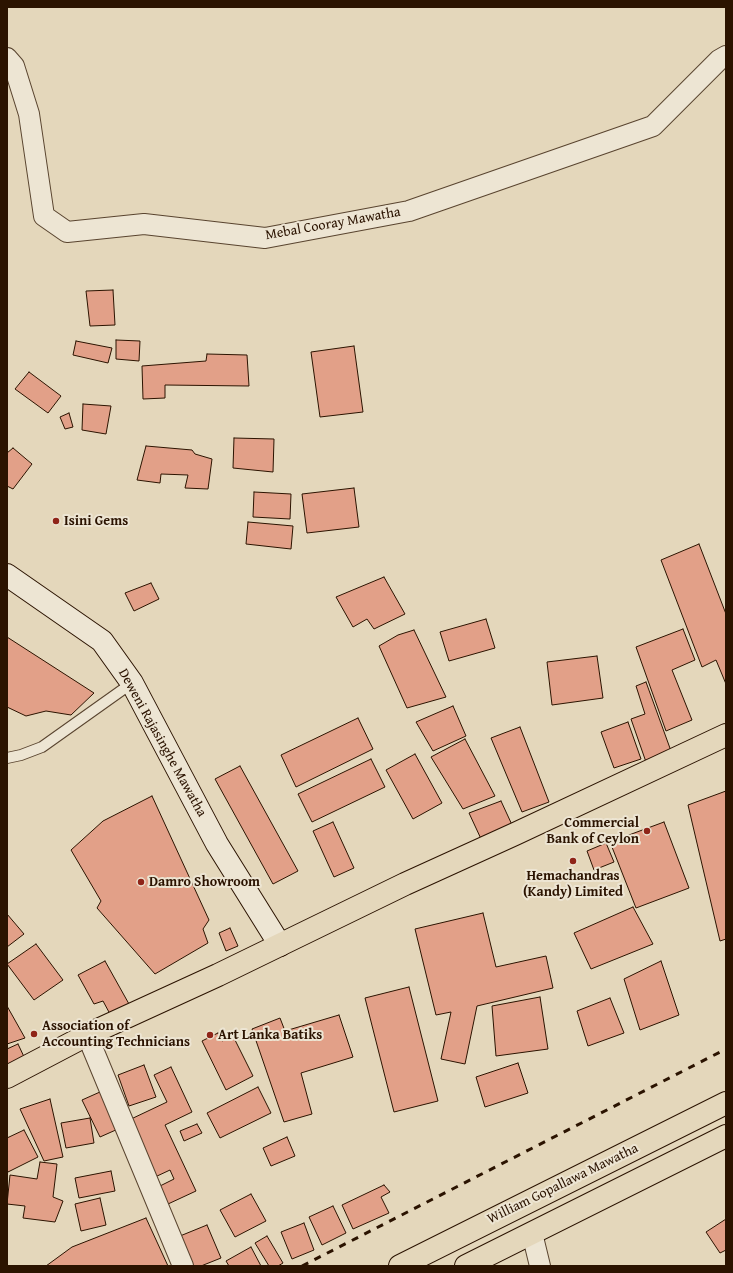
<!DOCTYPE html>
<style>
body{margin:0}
#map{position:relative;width:733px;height:1273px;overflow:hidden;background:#e4d7bb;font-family:"Gentium Book Plus",serif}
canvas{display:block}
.frame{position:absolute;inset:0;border:8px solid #2b1300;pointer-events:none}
</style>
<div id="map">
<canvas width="733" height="1273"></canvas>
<div class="frame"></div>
</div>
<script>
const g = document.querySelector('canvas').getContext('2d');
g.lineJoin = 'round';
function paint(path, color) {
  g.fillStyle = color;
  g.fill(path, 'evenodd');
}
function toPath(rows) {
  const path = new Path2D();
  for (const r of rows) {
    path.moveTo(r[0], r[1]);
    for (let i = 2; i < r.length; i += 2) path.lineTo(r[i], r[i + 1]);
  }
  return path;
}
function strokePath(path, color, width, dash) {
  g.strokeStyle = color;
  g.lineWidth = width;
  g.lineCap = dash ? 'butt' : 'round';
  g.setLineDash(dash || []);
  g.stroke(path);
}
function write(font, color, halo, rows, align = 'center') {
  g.font = font + ' "Gentium Book Plus",serif';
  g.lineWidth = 4;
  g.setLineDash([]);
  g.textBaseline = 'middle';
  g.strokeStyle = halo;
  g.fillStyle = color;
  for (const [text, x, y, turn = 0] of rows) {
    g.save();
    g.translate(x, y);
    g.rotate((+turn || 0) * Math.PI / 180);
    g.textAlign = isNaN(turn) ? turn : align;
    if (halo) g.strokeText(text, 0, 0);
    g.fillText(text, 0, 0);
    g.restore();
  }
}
const building = toPath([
 [113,290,115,325,90,326,86,291,113,290],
 [116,340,140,341,139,361,116,359,116,340],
 [76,341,112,348,108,363,73,355,76,341],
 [354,346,363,412,320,417,311,352,354,346],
 [207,354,247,355,249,386,165,385,165,398,143,399,142,366,206,361,207,354],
 [29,372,61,396,48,413,15,389,29,372],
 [83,404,111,406,106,434,82,430,83,404],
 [69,413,73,427,65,429,60,417,69,413],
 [234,438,274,439,273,472,233,468,234,438],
 [146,446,192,450,195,454,212,459,208,489,185,488,188,475,161,474,160,483,137,480,146,446],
 [13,448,32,464,13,489,7,486,7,453,13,448],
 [354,488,359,527,307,533,302,494,354,488],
 [254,492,291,494,290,519,253,517,254,492],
 [248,522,293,526,291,549,246,544,248,522],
 [699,544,726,614,726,684,716,660,702,667,661,560,699,544],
 [384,577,405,614,374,629,367,619,353,627,336,597,384,577],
 [151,583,159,599,134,611,125,593,151,583],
 [486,619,495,648,449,661,440,632,486,619],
 [683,629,695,660,672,670,692,720,666,731,636,647,683,629],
 [414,630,446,697,407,708,379,646,398,635,414,630],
 [7,637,94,693,71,715,46,711,26,716,7,707,7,637],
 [597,656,603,698,552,705,547,662,597,656],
 [646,682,671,751,646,762,631,719,645,714,636,686,646,682],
 [453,706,466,736,433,751,416,722,453,706],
 [358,718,373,749,296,787,281,755,358,718],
 [628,722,641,759,614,768,601,732,628,722],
 [520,727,549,802,522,812,491,738,520,727],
 [465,739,495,796,463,809,431,757,465,739],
 [415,754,442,803,413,819,386,770,415,754],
 [371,759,385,787,312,822,298,794,371,759],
 [240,766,298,871,273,884,215,779,240,766],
 [726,791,726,939,720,941,688,805,726,791],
 [152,796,209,920,203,929,208,943,155,974,97,908,101,901,71,850,103,821,152,796],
 [501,801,513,827,482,841,469,813,501,801],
 [333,822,354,868,334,877,313,831,333,822],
 [664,822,689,888,636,908,610,842,664,822],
 [606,843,614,862,594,870,587,851,606,843],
 [633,907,653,944,591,969,574,933,633,907],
 [483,913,496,967,546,956,553,988,477,1006,465,1064,441,1059,451,1012,436,1015,415,929,483,913],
 [7,914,24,934,7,947,7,914],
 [230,928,238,946,226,951,219,933,230,928],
 [36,944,63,980,34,1000,7,964,36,944],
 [105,961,129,1004,110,1014,103,1001,94,1004,78,975,105,961],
 [661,961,679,1015,640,1030,624,979,661,961],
 [409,987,438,1101,394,1112,365,998,409,987],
 [540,997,548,1049,496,1056,492,1006,540,997],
 [610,998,624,1033,588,1046,577,1011,610,998],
 [7,1006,25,1038,7,1044,7,1006],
 [339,1015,353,1057,301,1073,312,1114,284,1122,252,1029,280,1018,285,1031,339,1015],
 [218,1033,222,1041,233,1036,253,1076,226,1090,202,1041,218,1033],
 [18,1044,26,1061,7,1071,7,1049,18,1044],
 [518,1063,528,1093,485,1107,476,1077,518,1063],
 [144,1065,156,1097,129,1106,118,1075,144,1065],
 [171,1067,192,1112,165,1125,196,1191,168,1204,160,1186,174,1179,170,1170,155,1177,129,1120,167,1102,154,1075,171,1067],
 [258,1087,271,1113,220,1138,207,1113,258,1087],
 [100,1092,118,1129,100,1137,82,1100,100,1092],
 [50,1099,63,1157,44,1161,20,1109,50,1099],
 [90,1118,94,1143,66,1148,61,1123,90,1118],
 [197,1124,202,1133,184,1141,180,1131,197,1124],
 [24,1130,38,1157,8,1172,7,1170,7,1138,24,1130],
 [287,1137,295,1156,271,1166,263,1148,287,1137],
 [40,1162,57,1164,53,1197,63,1201,55,1222,23,1218,25,1206,7,1204,10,1175,37,1179,40,1162],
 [111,1171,115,1191,79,1198,75,1178,111,1171],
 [384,1185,390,1192,381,1197,389,1213,353,1229,342,1205,384,1185],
 [251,1194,266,1221,235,1237,220,1210,251,1194],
 [100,1198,106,1225,81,1231,75,1204,100,1198],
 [333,1206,346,1233,322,1245,309,1217,333,1206],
 [146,1218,168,1266,46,1266,72,1247,146,1218],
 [726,1219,726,1250,720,1253,706,1232,726,1219],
 [304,1223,314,1250,292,1259,281,1232,304,1223],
 [207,1225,221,1258,201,1266,193,1266,180,1236,207,1225],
 [267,1236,283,1263,278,1266,269,1266,255,1243,267,1236],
 [251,1247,261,1266,229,1266,226,1261,251,1247]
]);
paint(building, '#e2a088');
strokePath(building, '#2b1300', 1);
const lane = toPath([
 [7,758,21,755,42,747,132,683]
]);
const street = toPath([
 [7,58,14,66,29,114,44,216,67,232,144,224,265,238,409,211,653,126,719,60,726,56],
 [87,1035,183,1266],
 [532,1233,540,1266]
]);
const secondary = toPath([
 [7,575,102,641,132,683,217,844,280,945]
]);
const primary = toPath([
 [400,1266,726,1103],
 [466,1266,726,1136]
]);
const highway = toPath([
 [7,1077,87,1035,218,975,405,884,515,834,726,735]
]);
strokePath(lane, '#59442f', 12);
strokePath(street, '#59442f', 22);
strokePath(secondary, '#2b1300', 24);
strokePath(primary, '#2b1300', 24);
strokePath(highway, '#2b1300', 24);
strokePath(lane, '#ede5d3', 10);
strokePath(street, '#ede5d3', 20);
strokePath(secondary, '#ede5d3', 22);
strokePath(primary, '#e4d7bb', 22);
strokePath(highway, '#e4d7bb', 22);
strokePath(toPath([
 [302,1266,726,1049]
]), '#2b1300', 3, [7, 7]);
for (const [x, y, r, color] of [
 [56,521,4,"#8f2418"],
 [647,831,4,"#8f2418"],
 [573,861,4,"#8f2418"],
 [141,882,4,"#8f2418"],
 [34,1034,4,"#8f2418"],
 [210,1035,4,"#8f2418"]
]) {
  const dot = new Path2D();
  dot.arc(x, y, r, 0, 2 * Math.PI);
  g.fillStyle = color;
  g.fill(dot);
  strokePath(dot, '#ede5d3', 1.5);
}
write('14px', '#2b1300', '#ede5d3', [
 ["Mebal Cooray Mawatha",333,224,-10],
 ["Deweni Rajasinghe Mawatha",162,743,61],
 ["William Gopallawa Mawatha",563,1184,-26]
]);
write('bold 14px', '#2b1300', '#ede5d3', [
 ["Isini Gems",64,521],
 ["Commercial",639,823,"right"],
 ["Bank of Ceylon",639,839,"right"],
 ["Hemachandras",573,876,"center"],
 ["(Kandy) Limited",573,892,"center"],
 ["Damro Showroom",149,882],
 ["Association of",42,1026],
 ["Accounting Technicians",42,1042],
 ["Art Lanka Batiks",218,1035]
], 'left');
</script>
